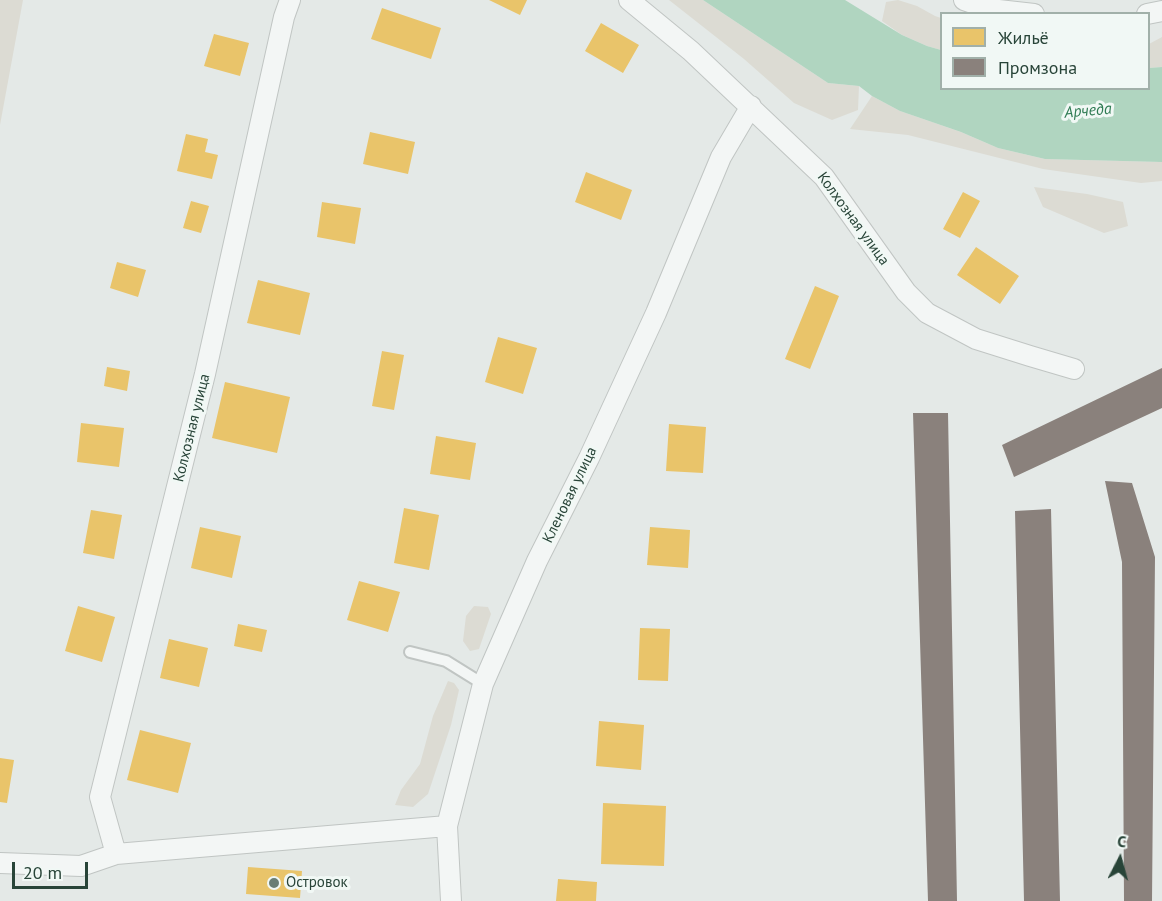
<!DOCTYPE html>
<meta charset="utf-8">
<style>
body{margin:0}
#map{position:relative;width:1162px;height:901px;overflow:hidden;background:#e4e9e7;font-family:"PT Sans",sans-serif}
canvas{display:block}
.legend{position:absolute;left:940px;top:12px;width:210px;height:78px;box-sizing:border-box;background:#f1f8f5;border:2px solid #a1b0a9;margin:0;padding:8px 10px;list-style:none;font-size:18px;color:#284438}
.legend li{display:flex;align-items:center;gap:12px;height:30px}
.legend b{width:30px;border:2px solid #a1b0a9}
.north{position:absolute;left:1090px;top:829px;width:60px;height:60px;-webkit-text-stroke:4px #f1f8f5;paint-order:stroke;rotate:6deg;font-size:16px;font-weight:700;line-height:24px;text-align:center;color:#284438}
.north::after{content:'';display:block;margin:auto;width:21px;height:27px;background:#284438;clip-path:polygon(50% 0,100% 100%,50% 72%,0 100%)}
.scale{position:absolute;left:12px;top:862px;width:76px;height:27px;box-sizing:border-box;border:3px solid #284438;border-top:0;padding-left:8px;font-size:18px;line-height:21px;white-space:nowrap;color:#284438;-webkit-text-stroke:4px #f1f8f5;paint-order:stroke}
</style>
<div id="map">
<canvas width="1162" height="901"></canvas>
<ul class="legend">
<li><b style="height:16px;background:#e9c46a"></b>Жильё</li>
<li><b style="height:16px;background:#8a817c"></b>Промзона</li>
</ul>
<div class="north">С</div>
<div class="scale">20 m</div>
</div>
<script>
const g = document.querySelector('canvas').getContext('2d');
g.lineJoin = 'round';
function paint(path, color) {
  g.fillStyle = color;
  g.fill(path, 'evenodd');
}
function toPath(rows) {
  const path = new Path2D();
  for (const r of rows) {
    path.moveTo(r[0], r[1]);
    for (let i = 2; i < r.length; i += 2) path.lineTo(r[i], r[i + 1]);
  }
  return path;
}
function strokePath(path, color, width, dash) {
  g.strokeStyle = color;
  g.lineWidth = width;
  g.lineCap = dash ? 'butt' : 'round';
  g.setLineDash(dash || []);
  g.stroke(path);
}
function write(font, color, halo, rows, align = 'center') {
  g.font = font + ' "PT Sans",sans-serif';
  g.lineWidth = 6;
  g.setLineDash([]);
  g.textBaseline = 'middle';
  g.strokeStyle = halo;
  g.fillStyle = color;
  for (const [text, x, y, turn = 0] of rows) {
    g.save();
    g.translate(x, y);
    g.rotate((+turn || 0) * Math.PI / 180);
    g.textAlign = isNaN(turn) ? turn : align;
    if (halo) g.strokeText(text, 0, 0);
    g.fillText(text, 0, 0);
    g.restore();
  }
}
paint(toPath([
 [0,0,23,0,0,125],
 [669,0,703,0,828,83,859,86,858,110,832,120,794,103,744,59],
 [898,0,917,6,935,16,941,18,941,50,927,46,902,35,882,21,886,2],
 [1162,37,1162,67,1149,68,1149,44],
 [872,96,900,111,961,132,998,148,1045,159,1162,162,1162,181,1141,183,1043,169,908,135,850,129],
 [1034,187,1087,194,1123,202,1128,226,1104,233,1043,207],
 [474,606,488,607,491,614,479,649,470,651,463,641,466,616],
 [448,681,454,683,459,690,451,725,428,794,413,807,395,805,401,790,420,764,433,716]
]), '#dcdbd3');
paint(toPath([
 [703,0,845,0,902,35,927,46,941,50,942,88,1148,88,1149,68,1162,67,1162,162,1045,159,998,148,961,132,900,111,872,96,859,86,828,83]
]), '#b0d5c0');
paint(toPath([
 [489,0,527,0,520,15],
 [382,8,441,28,431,59,371,39],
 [601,23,639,45,623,73,585,51],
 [214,34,249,43,240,76,204,66],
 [370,132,415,142,408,174,363,164],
 [186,134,208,139,205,152,218,155,212,179,177,171],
 [586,172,632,190,621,220,575,202],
 [963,192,980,201,960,238,943,229],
 [191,201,209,206,201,233,183,228],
 [322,202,361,208,355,244,317,237],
 [976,247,1019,276,1000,304,957,275],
 [117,262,146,270,138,297,110,288],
 [258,280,310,293,300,335,247,323],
 [815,286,839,296,810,369,785,359],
 [498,337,537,348,523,394,485,382],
 [382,351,404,355,394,410,372,406],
 [107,367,130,371,127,391,104,386],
 [225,382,290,397,277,453,212,438],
 [81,423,124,428,119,467,77,462],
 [669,424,706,427,703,473,666,471],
 [436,436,476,443,470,480,430,474],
 [404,508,439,515,429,570,394,563],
 [91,510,122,515,114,559,83,553],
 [200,527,241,536,232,578,191,568],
 [650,527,690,530,688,568,647,565],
 [359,581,400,592,388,632,347,620],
 [78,606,115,617,102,662,65,651],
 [238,624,267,630,262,652,234,646],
 [640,628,670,629,668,681,638,680],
 [169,639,208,648,199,687,160,678],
 [599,721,644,725,641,770,596,766],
 [140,730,191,743,178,793,127,780],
 [0,758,14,760,7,803,0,802],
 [603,803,666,806,664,866,601,864],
 [248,867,302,871,300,898,246,894],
 [558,879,597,882,596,901,556,901]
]), '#e9c46a');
paint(toPath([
 [1162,368,1162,408,1014,477,1002,445],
 [913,413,948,413,957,901,928,901],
 [1105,481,1132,483,1155,557,1152,901,1124,901,1122,562],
 [1051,509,1060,901,1024,901,1015,511]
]), '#8a817c');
const service = toPath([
 [410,652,446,661,483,684]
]);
const minor = toPath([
 [629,0,691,51,824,177,906,292,927,313,976,339,1030,356,1074,369],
 [964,0,990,9,1034,14],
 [1147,14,1162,11],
 [116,854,100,797,205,374,284,17,290,0],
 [0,863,81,866,116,854,447,826],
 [451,901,447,826,483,684,537,561,589,458,656,313,721,157,751,106]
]);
strokePath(service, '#c0c5c3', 14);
strokePath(minor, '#c0c5c3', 22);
strokePath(service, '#f3f6f5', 10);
strokePath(minor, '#f3f6f5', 20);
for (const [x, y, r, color] of [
 [274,883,6,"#6a7e75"]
]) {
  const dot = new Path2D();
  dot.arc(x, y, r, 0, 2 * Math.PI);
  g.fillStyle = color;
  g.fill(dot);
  strokePath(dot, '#f1f8f5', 2);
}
write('15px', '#284438', '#f1f8f5', [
 ["Колхозная улица",853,219,54],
 ["Колхозная улица",192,428,-76],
 ["Кленовая улица",570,495,-64]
]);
write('15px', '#284438', '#f1f8f5', [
 ["Островок",286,883]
], 'left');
write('italic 16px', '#2f7b53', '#f1f8f5', [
 ["Арчеда",1088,111,-5]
]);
</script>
